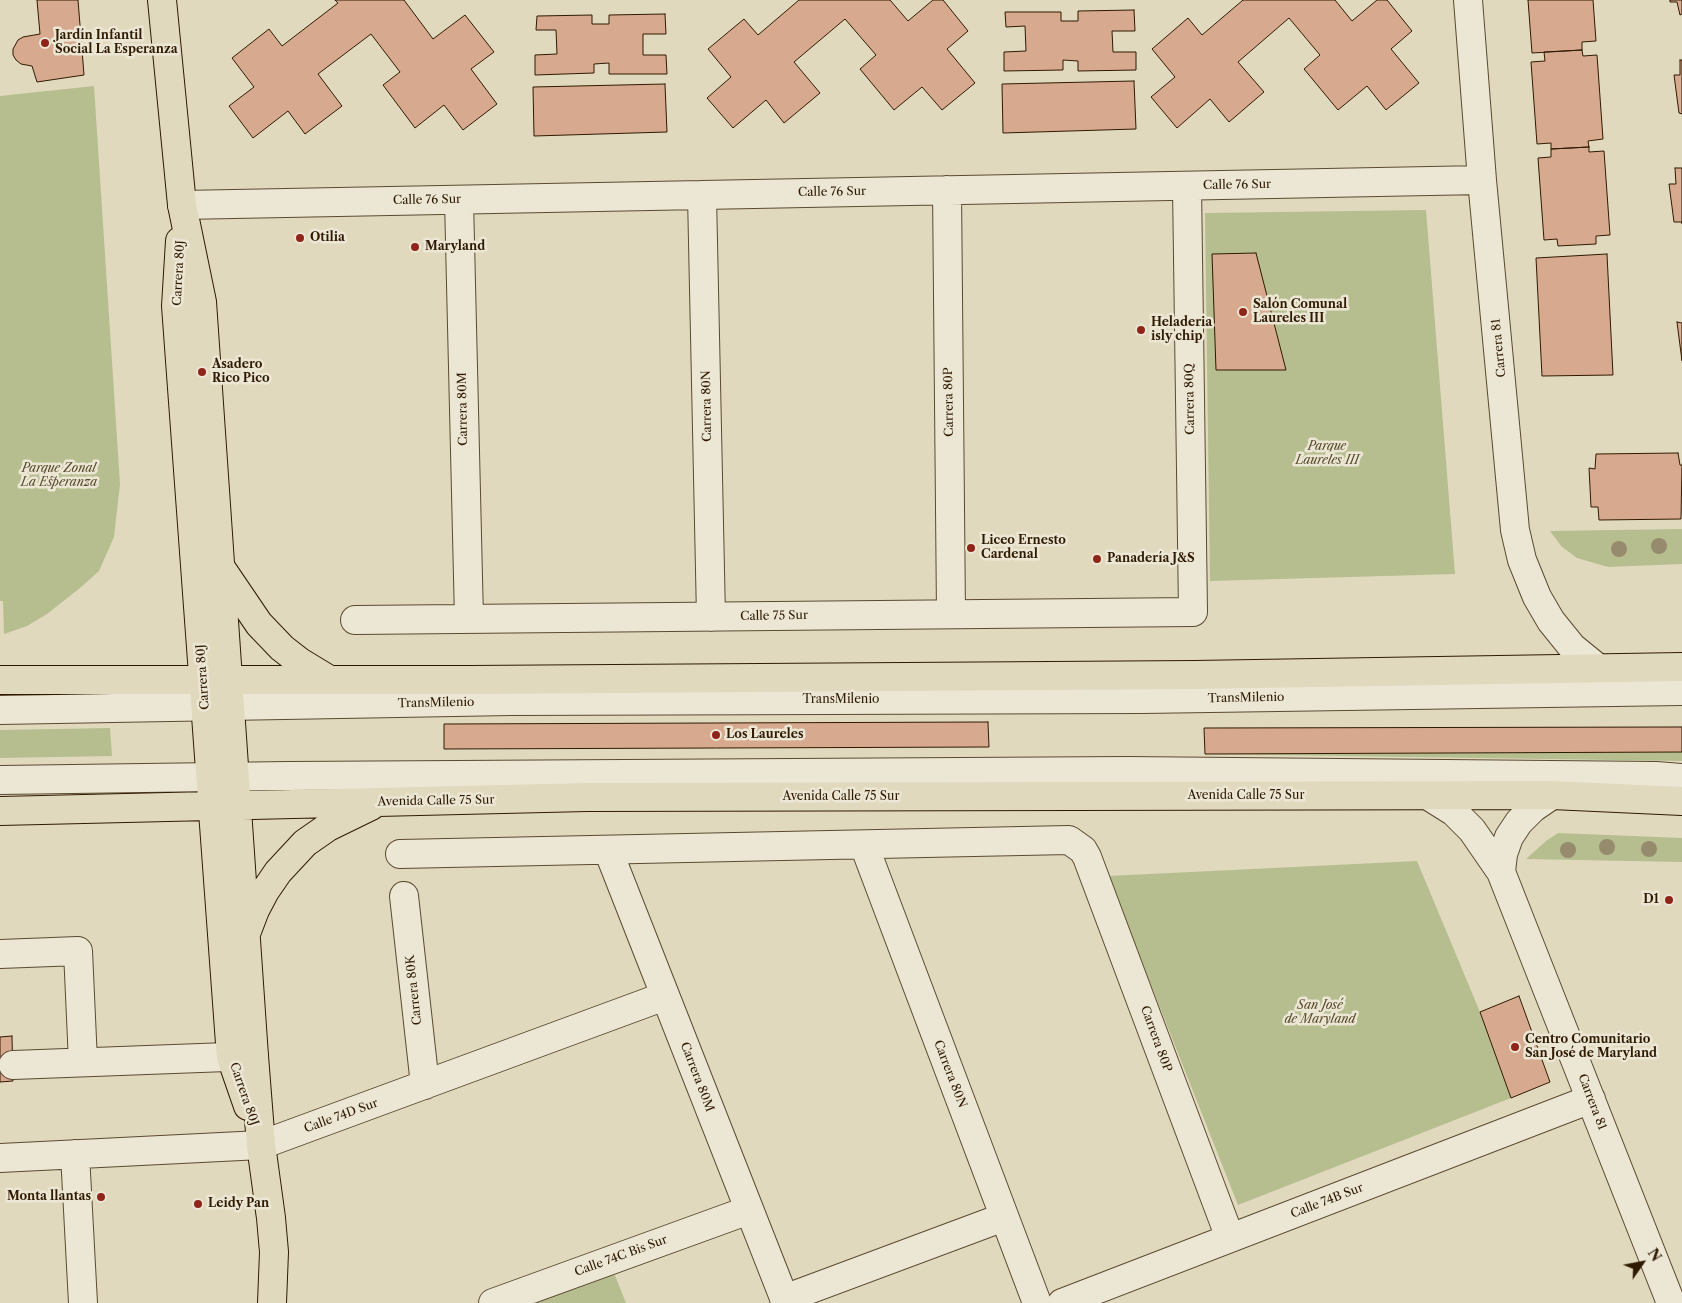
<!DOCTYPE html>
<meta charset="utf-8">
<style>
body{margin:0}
#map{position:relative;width:1682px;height:1303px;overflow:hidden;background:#e1d9be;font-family:"Libre Caslon Text",serif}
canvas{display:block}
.north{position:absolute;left:1617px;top:1238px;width:50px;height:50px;-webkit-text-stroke:4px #ece6d5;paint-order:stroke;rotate:57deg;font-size:14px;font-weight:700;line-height:20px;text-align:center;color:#2f1a00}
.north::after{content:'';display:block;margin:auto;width:18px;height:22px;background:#2f1a00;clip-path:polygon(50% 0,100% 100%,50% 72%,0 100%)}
</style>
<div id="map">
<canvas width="1682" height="1303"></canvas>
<div class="north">N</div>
</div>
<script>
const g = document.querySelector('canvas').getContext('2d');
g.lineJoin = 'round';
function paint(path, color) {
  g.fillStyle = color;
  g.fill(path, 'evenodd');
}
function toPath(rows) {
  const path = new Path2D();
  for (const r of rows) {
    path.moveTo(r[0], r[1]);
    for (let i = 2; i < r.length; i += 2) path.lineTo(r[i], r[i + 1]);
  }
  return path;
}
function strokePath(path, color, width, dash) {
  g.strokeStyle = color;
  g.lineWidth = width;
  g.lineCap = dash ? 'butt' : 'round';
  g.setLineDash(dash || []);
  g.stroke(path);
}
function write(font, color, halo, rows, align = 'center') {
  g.font = font + ' "Libre Caslon Text",serif';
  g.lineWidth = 5;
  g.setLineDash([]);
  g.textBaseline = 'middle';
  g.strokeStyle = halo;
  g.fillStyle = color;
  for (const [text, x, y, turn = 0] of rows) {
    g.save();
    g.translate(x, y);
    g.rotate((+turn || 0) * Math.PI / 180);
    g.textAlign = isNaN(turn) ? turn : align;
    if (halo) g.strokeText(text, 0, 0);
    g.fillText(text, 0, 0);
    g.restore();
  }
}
paint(toPath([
 [94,86,120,484,114,537,99,571,80,588,47,614,27,626,4,634,3,601,0,601,0,96],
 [1426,210,1455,574,1210,581,1205,213],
 [1682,529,1682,564,1608,567,1577,558,1562,547,1550,531],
 [110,728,112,756,0,758,0,730],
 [1682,752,1682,761,1205,754],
 [1558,833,1682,838,1682,862,1526,859,1546,841],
 [1417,861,1480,1012,1511,1098,1238,1205,1108,876],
 [610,1263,626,1303,511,1303]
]), '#b6be8f');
const building = toPath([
 [37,0,78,0,84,75,37,82,32,66,21,64,16,60,13,55,13,49,18,40,23,37,40,34,37,0],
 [335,0,404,0,433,39,465,15,494,52,471,69,497,104,463,130,444,105,415,128,383,85,400,72,371,34,318,74,342,106,305,134,288,111,253,138,229,106,254,87,232,58,269,29,282,46,338,3,335,0],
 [799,0,890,0,908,21,933,0,943,0,968,31,947,49,975,83,942,110,922,87,894,110,860,69,876,55,845,19,794,62,820,93,784,123,766,100,733,128,707,98,731,77,708,49,744,19,758,35,799,0],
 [1243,0,1335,0,1352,21,1377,0,1387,0,1412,31,1391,49,1419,83,1386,110,1367,86,1338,110,1304,69,1320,55,1289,18,1238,62,1264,92,1229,122,1210,99,1177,128,1151,97,1175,77,1152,49,1188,18,1202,35,1243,0],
 [1528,0,1593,0,1596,41,1582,42,1582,50,1532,53,1528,0],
 [1670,0,1682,0,1682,14,1680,15,1677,2,1670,2,1670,0],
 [1134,10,1135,31,1112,31,1113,52,1136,52,1136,70,1078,71,1078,61,1063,60,1063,70,1004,71,1004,52,1026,51,1025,26,1006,27,1005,12,1061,12,1061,21,1078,21,1078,11,1134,10],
 [665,14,666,34,643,34,643,55,666,55,667,74,609,74,609,63,594,64,594,73,535,75,535,55,557,54,556,30,536,30,537,16,592,15,592,24,609,24,609,15,665,14],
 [1582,50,1583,56,1597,55,1603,139,1588,141,1589,147,1551,149,1551,143,1537,144,1531,62,1545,61,1544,52,1582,50],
 [1680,60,1682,60,1682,114,1679,113,1674,75,1680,75,1680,60],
 [1134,81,1136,129,1003,133,1002,84,1134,81],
 [665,84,667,132,534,136,533,87,665,84],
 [1589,147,1589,152,1604,151,1610,235,1596,236,1596,244,1558,246,1557,239,1544,240,1538,158,1551,157,1551,149,1589,147],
 [1675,168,1682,168,1682,224,1682,222,1674,222,1669,184,1676,184,1675,168],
 [1256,253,1286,370,1216,370,1212,254,1256,253],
 [1607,254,1613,375,1542,376,1536,258,1607,254],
 [1677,322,1682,323,1682,361,1677,322],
 [1678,453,1680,465,1682,465,1681,519,1599,520,1598,507,1591,507,1589,468,1595,469,1596,454,1678,453],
 [988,722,989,747,444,749,444,724,988,722],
 [1682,727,1682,752,1205,754,1204,728,1682,727],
 [1519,996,1550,1082,1511,1098,1480,1012,1519,996],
 [12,1036,13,1081,0,1082,0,1037,12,1036]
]);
paint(building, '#d7a98f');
strokePath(building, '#2f1a00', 1);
const minor = toPath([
 [1468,0,1482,180,1515,530,1522,560,1537,597,1551,621,1572,647,1599,669],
 [947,190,951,614],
 [702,195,711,617],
 [459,200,469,619],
 [182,205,1482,180],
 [355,620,1193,612,1187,186],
 [0,710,511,701,1143,699,1682,691],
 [0,780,288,776,1128,771,1656,776,1682,778],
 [1427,795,1454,812,1472,830,1501,872,1671,1303],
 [864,845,1037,1303],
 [608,850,786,1303],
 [400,854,1069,840,1083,850,1087,857,1230,1238],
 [1501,872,1503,854,1509,837,1519,822,1533,808,1552,795],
 [404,896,425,1085],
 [0,954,78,951,83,1062],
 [13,1065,254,1056],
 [75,1154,83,1303],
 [0,1158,261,1145,665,996],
 [784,1299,1004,1217],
 [493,1303,749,1210],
 [1062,1303,1591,1099]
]);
const major = toPath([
 [162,0,182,205,202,302,254,1056,261,1145,271,1218,274,1252,272,1303],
 [180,241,176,306,231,1057,248,1106],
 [221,568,259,624,282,648,300,662,328,679],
 [0,680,469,680,1194,675,1682,667],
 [0,811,587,797,1552,795,1682,801],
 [247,931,255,910,265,891,278,872,305,843,328,827,371,806]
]);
strokePath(minor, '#5c4a30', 30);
strokePath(major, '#2f1a00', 30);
strokePath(minor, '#ece6d5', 28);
strokePath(major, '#e1d9be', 28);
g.fillStyle = '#968b6d';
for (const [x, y] of [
 [1659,546],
 [1619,549],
 [1607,847],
 [1649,849],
 [1568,850]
]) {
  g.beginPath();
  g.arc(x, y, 8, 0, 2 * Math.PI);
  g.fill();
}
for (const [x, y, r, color] of [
 [45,43,5,"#8f2418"],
 [300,238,5,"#8f2418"],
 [415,247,5,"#8f2418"],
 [1243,312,5,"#8f2418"],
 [1141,330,5,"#8f2418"],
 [202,372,5,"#8f2418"],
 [971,548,5,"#8f2418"],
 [1097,559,5,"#8f2418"],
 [716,735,5,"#8f2418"],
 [1669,900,5,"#8f2418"],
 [1515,1047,5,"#8f2418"],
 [101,1197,5,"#8f2418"],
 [198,1204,5,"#8f2418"]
]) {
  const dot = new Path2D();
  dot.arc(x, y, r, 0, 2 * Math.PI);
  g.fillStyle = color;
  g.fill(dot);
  strokePath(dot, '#ece6d5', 2);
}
write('bold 12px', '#2f1a00', '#ece6d5', [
 ["Jardín Infantil",55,36],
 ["Social La Esperanza",55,50],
 ["Otilia",310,238],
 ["Maryland",425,247],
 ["Salón Comunal",1253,305],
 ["Laureles III",1253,319],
 ["Heladeria",1151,323],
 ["isly chip",1151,337],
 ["Asadero",212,365],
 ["Rico Pico",212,379],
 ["Liceo Ernesto",981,541],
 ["Cardenal",981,555],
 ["Panadería J&S",1107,559],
 ["Los Laureles",726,735],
 ["D1",1659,900,"right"],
 ["Centro Comunitario",1525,1040],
 ["San José de Maryland",1525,1054],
 ["Monta llantas",91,1197,"right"],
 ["Leidy Pan",208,1204]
], 'left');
write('12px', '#2f1a00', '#ece6d5', [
 ["Calle 76 Sur",1237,185,-1],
 ["Calle 76 Sur",832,192,-1],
 ["Calle 76 Sur",427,200,-1],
 ["Carrera 80J",179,273,-87],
 ["Carrera 81",1499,348,-96],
 ["Carrera 80Q",1190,399,-91],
 ["Carrera 80P",949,402,-91],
 ["Carrera 80N",707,406,-91],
 ["Carrera 80M",463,409,-91],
 ["Calle 75 Sur",774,616,-1],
 ["Carrera 80J",203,677,-94],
 ["TransMilenio",1246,698,-1],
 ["TransMilenio",841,700],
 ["TransMilenio",436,703,-1],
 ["Avenida Calle 75 Sur",1246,796],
 ["Avenida Calle 75 Sur",841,797],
 ["Avenida Calle 75 Sur",436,801,-1],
 ["Carrera 80K",414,990,-96],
 ["Carrera 80P",1156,1039,70],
 ["Carrera 80N",950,1074,69],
 ["Carrera 80M",697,1077,69],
 ["Carrera 80J",244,1094,71],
 ["Carrera 81",1592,1102,69],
 ["Calle 74D Sur",341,1116,-20],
 ["Calle 74B Sur",1327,1201,-21],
 ["Calle 74C Bis Sur",621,1256,-20]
]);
write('italic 12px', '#584b2b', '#ece6d5', [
 ["Parque",1327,447],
 ["Laureles III",1327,461],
 ["Parque Zonal",59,469],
 ["La Esperanza",59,483],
 ["San José",1320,1006],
 ["de Maryland",1320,1020]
]);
</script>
